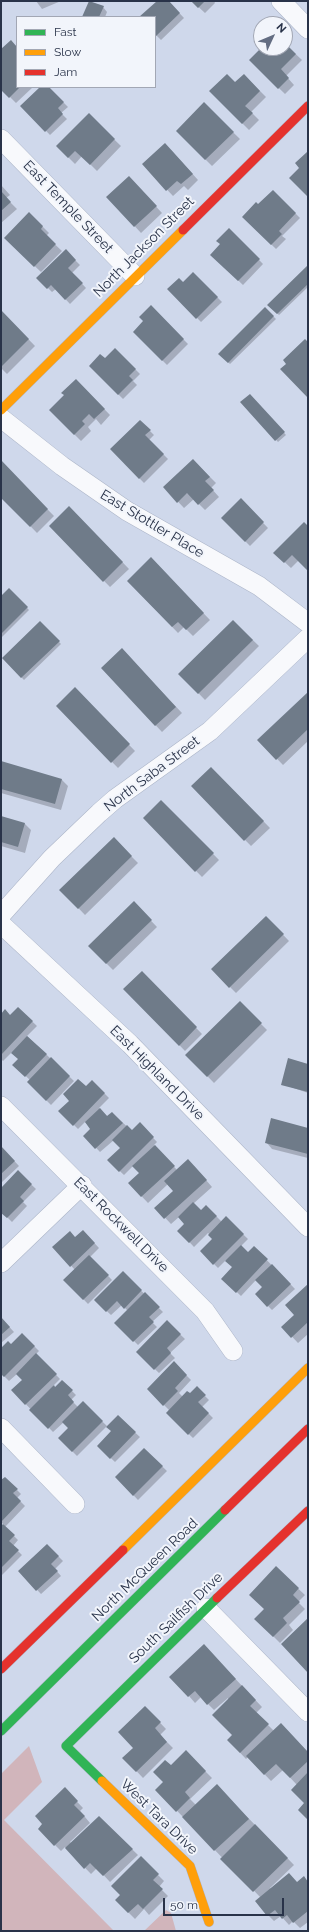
<!DOCTYPE html>
<style>
body{margin:0}
#map{position:relative;width:309px;height:1932px;overflow:hidden;background:#cfd8eb;font-family:Raleway,sans-serif}
canvas{display:block}
.frame{position:absolute;inset:0;border:2px solid #293349;pointer-events:none}
.legend{position:absolute;left:16px;top:16px;width:140px;height:72px;box-sizing:border-box;background:#f2f5fb;border:1px solid #a2a7b4;margin:0;padding:5px 7px;list-style:none;font-size:12px;color:#293349}
.legend li{display:flex;align-items:center;gap:8px;height:20px}
.legend b{width:20px;border:1px solid #a2a7b4}
.north{position:absolute;left:253px;top:16px;width:40px;height:40px;box-sizing:border-box;background:#f2f5fb;border:1px solid #a2a7b4;border-radius:50%;rotate:46deg;font-size:11px;font-weight:700;line-height:16px;text-align:center;color:#293349}
.north::after{content:'';display:block;margin:auto;width:14px;height:18px;background:#636d82;clip-path:polygon(50% 0,100% 100%,50% 72%,0 100%)}
.scale{position:absolute;left:163px;top:1898px;width:121px;height:18px;box-sizing:border-box;border:2px solid #293349;border-top:0;padding-left:5px;font-size:12px;line-height:14px;white-space:nowrap;color:#293349;-webkit-text-stroke:3px #f2f5fb;paint-order:stroke}
</style>
<div id="map">
<canvas width="309" height="1932"></canvas>
<div class="frame"></div>
<ul class="legend">
<li><b style="height:5px;background:#30b455"></b>Fast</li>
<li><b style="height:5px;background:#ff9f0a"></b>Slow</li>
<li><b style="height:5px;background:#e5322d"></b>Jam</li>
</ul>
<div class="north">N</div>
<div class="scale">50 m</div>
</div>
<script>
const g = document.querySelector('canvas').getContext('2d');
g.lineJoin = 'round';
function paint(path, color) {
  g.fillStyle = color;
  g.fill(path, 'evenodd');
}
function toPath(rows) {
  const path = new Path2D();
  for (const r of rows) {
    path.moveTo(r[0], r[1]);
    for (let i = 2; i < r.length; i += 2) path.lineTo(r[i], r[i + 1]);
  }
  return path;
}
function strokePath(path, color, width, dash) {
  g.strokeStyle = color;
  g.lineWidth = width;
  g.lineCap = dash ? 'butt' : 'round';
  g.setLineDash(dash || []);
  g.stroke(path);
}
function write(font, color, halo, rows, align = 'center') {
  g.font = font + ' Raleway,sans-serif';
  g.lineWidth = 4;
  g.setLineDash([]);
  g.textBaseline = 'middle';
  g.strokeStyle = halo;
  g.fillStyle = color;
  for (const [text, x, y, turn = 0] of rows) {
    g.save();
    g.translate(x, y);
    g.rotate((+turn || 0) * Math.PI / 180);
    g.textAlign = isNaN(turn) ? turn : align;
    if (halo) g.strokeText(text, 0, 0);
    g.fillText(text, 0, 0);
    g.restore();
  }
}
paint(toPath([
 [29,1746,42,1782,4,1820,114,1931,1,1931,1,1774],
 [166,1910,171,1913,176,1931,144,1931]
]), '#d1b5bb');
paint(toPath([
 [36,1,61,1,42,9],
 [158,1,168,1,184,18,161,40,155,34,155,17,141,17],
 [192,1,214,1,215,3,205,13],
 [103,7,107,12,105,17,83,17],
 [285,44,302,60,286,76,294,85,285,94,250,60,262,48,285,48],
 [17,48,17,87,33,87,16,103,1,88,1,51],
 [244,75,266,97,251,112,259,120,249,130,210,91,235,84],
 [42,87,48,87,68,107,61,113,67,119,50,135,22,106],
 [204,104,240,139,212,166,177,131],
 [89,115,121,146,97,171,82,156,75,164,57,146],
 [171,150,198,180,188,190,184,186,173,196,143,164],
 [135,184,162,213,141,233,108,197],
 [1,185,10,195,6,198,17,209,1,223],
 [273,191,300,218,282,236,286,239,276,249,243,217,258,206],
 [29,213,49,233,46,236,62,251,41,272,5,238],
 [229,229,263,264,243,285,212,255,222,245],
 [66,251,80,265,72,273,86,288,70,304,56,289,52,292,38,278],
 [308,267,308,287,279,315,269,305],
 [193,273,222,302,201,322,169,289,183,283],
 [151,307,188,344,167,365,134,332,145,321],
 [265,308,276,319,230,364,220,354],
 [1,311,35,346,7,374,1,368],
 [115,349,140,374,133,381,137,385,123,399,90,366,105,360],
 [76,380,110,415,101,425,96,419,88,427,91,431,81,441,50,410,65,395],
 [250,395,286,435,278,442,241,402],
 [140,421,154,435,149,440,168,459,144,483,111,449],
 [193,460,216,483,211,488,219,497,205,510,194,499,184,508,164,487],
 [1,462,54,516,37,533,1,496],
 [241,500,268,528,250,546,222,518],
 [69,507,129,569,110,587,50,526],
 [304,523,308,527,308,569,299,560,291,568,275,553],
 [151,559,210,620,193,636,184,627,178,633,128,581],
 [9,589,29,610,1,638,1,597],
 [233,621,259,646,205,700,180,674],
 [40,622,61,644,24,680,3,658],
 [128,656,182,713,162,732,102,668],
 [75,689,135,751,118,768,57,706],
 [308,693,308,741,283,765,259,740],
 [1,762,62,780,68,786,61,810,1,793],
 [211,768,270,828,251,846,192,786],
 [161,801,219,860,202,877,144,818],
 [1,817,25,824,31,830,25,853,1,846],
 [114,839,138,863,85,915,61,890],
 [134,903,157,927,113,970,89,946],
 [266,917,289,941,236,993,212,969],
 [142,972,202,1034,185,1051,125,989],
 [240,1003,267,1030,214,1083,187,1055],
 [18,1008,37,1026,27,1036,74,1081,51,1105,28,1082,30,1080,14,1065,19,1059,12,1052,3,1061,1,1059,1,1013,10,1016],
 [308,1065,308,1093,282,1084],
 [92,1081,109,1098,99,1108,108,1117,112,1113,132,1131,140,1124,157,1142,154,1145,177,1170,194,1166,212,1187,193,1204,201,1211,206,1206,222,1222,226,1218,248,1239,241,1246,248,1253,254,1247,295,1289,272,1310,256,1294,263,1287,256,1280,241,1296,223,1279,233,1267,226,1260,218,1268,201,1251,214,1239,208,1233,194,1247,179,1231,186,1224,179,1217,171,1224,156,1208,174,1191,168,1184,148,1203,129,1183,140,1173,134,1165,124,1175,108,1160,121,1148,114,1140,100,1152,85,1136,92,1129,85,1122,78,1129,60,1111],
 [308,1129,308,1158,272,1149,266,1142],
 [1,1147,19,1166,1,1183],
 [18,1172,36,1189,23,1202,27,1206,12,1222,1,1211,1,1189],
 [83,1231,99,1248,90,1257,112,1280,88,1304,65,1280,75,1270,54,1247,75,1238],
 [123,1273,163,1312,152,1322,157,1327,138,1345,116,1323,128,1311,122,1305,111,1315,95,1300],
 [308,1285,308,1334,298,1343,283,1327,295,1315],
 [1,1318,14,1332,1,1343],
 [167,1322,185,1339,170,1353,175,1358,159,1373,137,1352],
 [22,1334,39,1351,36,1354,60,1379,53,1386,55,1389,62,1381,76,1395,71,1400,78,1407,83,1403,107,1426,77,1456,59,1438,70,1428,64,1422,53,1432,12,1390,23,1380,17,1374,9,1381,1,1373,1,1349,11,1345],
 [174,1363,191,1380,179,1393,183,1397,190,1395,197,1388,209,1400,202,1407,213,1418,193,1438,167,1413,169,1410,148,1389],
 [118,1417,140,1437,115,1462,98,1446,112,1431],
 [144,1449,167,1471,138,1500,116,1477],
 [5,1478,21,1494,17,1498,25,1506,5,1527,18,1540,13,1546,22,1555,2,1575,1,1527,4,1525,1,1522,1,1482],
 [47,1545,63,1561,55,1569,61,1576,41,1594,19,1571],
 [276,1568,305,1595,298,1602,305,1609,289,1625,293,1630,280,1643,256,1619,265,1609],
 [210,1652,262,1707,256,1713,274,1731,308,1753,308,1818,306,1803,297,1785,283,1770,271,1781,248,1757,246,1759,228,1740,234,1735,228,1698,214,1710,201,1697,195,1703,189,1696],
 [145,1707,166,1729,160,1735,173,1748,143,1778,124,1758,134,1748],
 [186,1752,212,1778,190,1799,196,1805,223,1792,294,1865,270,1888,271,1889,297,1883,304,1878,308,1882,308,1922,300,1928,293,1921,289,1925,281,1916,274,1921,268,1915,261,1898,157,1790,165,1782,171,1767],
 [64,1788,83,1808,80,1811,90,1823,70,1842,72,1844,99,1817,138,1855,110,1882,97,1868,91,1874,65,1847,61,1851,39,1829,44,1824],
 [141,1858,164,1881,159,1887,168,1896,149,1915,144,1909,135,1919,116,1900,121,1895]
]), '#0003');
paint(toPath([
 [89,1,104,6,99,17,82,17],
 [157,1,169,1,180,13,156,36,155,17,139,17],
 [191,1,205,1,198,8],
 [11,40,17,47,17,87,20,87,9,98,1,90,1,49],
 [285,43,296,54,281,69,289,78,278,89,249,60,261,48,285,48],
 [227,74,235,82,244,74,260,91,245,106,253,113,242,124,209,91],
 [40,87,49,87,64,102,58,108,63,114,45,132,20,106],
 [204,102,234,132,205,160,176,131],
 [89,113,115,139,90,165,75,151,68,158,56,146],
 [165,143,193,174,181,184,177,181,166,191,142,164],
 [307,152,308,153,308,197,289,178,299,168,295,163],
 [129,176,157,206,134,227,106,197],
 [273,190,296,213,279,231,282,234,271,245,242,217,256,202,258,204],
 [1,191,11,202,1,211],
 [29,212,43,226,41,229,56,244,34,267,4,238],
 [229,228,260,259,238,281,210,255,220,244,216,241],
 [66,249,76,260,68,268,83,283,65,300,51,285,47,289,36,278],
 [308,265,308,284,277,314,267,305],
 [193,272,218,297,196,319,167,289,179,278,183,282],
 [151,305,184,339,162,361,133,332,143,321,139,317],
 [265,307,274,316,228,363,218,354],
 [1,310,29,339,1,367],
 [305,339,308,342,308,398,280,369,286,364,283,360],
 [115,348,136,369,129,376,133,380,118,395,89,366,100,354,105,358],
 [76,379,105,409,94,419,89,414,82,421,85,424,74,435,49,410,64,395,61,393],
 [250,394,285,432,275,441,240,402],
 [140,420,151,430,145,435,164,454,139,479,110,449],
 [193,459,210,477,205,481,214,490,198,505,187,493,177,503,163,487],
 [1,460,48,509,30,527,1,498],
 [241,498,264,522,245,542,221,518],
 [69,506,123,562,103,582,49,526],
 [304,522,308,526,307,570,292,555,284,563,273,553],
 [151,557,204,613,186,630,178,622,172,627,127,581],
 [9,588,28,607,1,634,1,596],
 [233,620,253,640,198,694,178,674],
 [40,621,60,641,21,678,2,658],
 [122,648,176,707,155,726,101,668],
 [75,687,130,744,111,763,56,706],
 [308,692,308,729,276,760,257,740],
 [1,761,62,779,55,804,1,789],
 [211,767,264,821,244,841,191,786],
 [161,800,214,853,195,872,143,818],
 [1,816,25,823,18,847,1,842],
 [114,837,132,856,78,909,59,890],
 [134,901,152,920,106,964,88,946],
 [266,916,284,934,229,988,211,969],
 [142,971,197,1027,179,1046,123,989],
 [240,1001,262,1023,207,1077,185,1055],
 [18,1007,33,1021,1,1055,1,1014,5,1009,10,1015],
 [27,1036,47,1054,25,1077,12,1065,18,1059,11,1053],
 [51,1057,70,1076,46,1101,27,1082],
 [288,1058,308,1064,308,1092,281,1085],
 [78,1079,86,1086,92,1080,105,1093,73,1126,58,1111,69,1101,63,1094],
 [100,1108,107,1116,112,1112,123,1123,95,1149,83,1136,90,1129,85,1122],
 [271,1118,308,1128,308,1154,265,1143],
 [140,1122,154,1137,119,1172,107,1160,120,1148,112,1140,127,1125,132,1130],
 [155,1145,175,1166,141,1197,128,1183,139,1173,132,1166],
 [1,1146,15,1161,1,1174],
 [188,1159,207,1180,164,1219,154,1208,173,1191,164,1181],
 [18,1170,32,1184,20,1197,24,1201,7,1218,1,1213,1,1188],
 [193,1202,201,1210,206,1205,217,1216,189,1243,177,1231,184,1224,178,1217],
 [226,1216,244,1234,213,1265,200,1251,212,1239,208,1235],
 [83,1230,95,1243,70,1267,52,1247,70,1231,75,1237],
 [241,1245,248,1252,254,1246,268,1259,236,1293,221,1279,232,1267,225,1261],
 [89,1255,109,1275,83,1300,63,1280],
 [272,1264,291,1284,267,1307,255,1294,262,1287,255,1280],
 [123,1271,142,1290,124,1309,117,1301,106,1312,94,1300],
 [308,1284,308,1322,291,1338,281,1327,294,1315,285,1305],
 [145,1292,160,1307,149,1317,154,1322,133,1342,114,1323],
 [1,1317,10,1327,1,1335],
 [167,1320,181,1334,167,1348,171,1353,154,1370,136,1352],
 [22,1333,35,1346,4,1377,1,1374,1,1348,8,1341,11,1344],
 [36,1353,57,1374,25,1405,11,1390,22,1380,16,1374],
 [174,1361,187,1375,175,1388,178,1391,163,1406,147,1389],
 [62,1380,73,1390,68,1395,74,1402,48,1429,29,1410,54,1385,55,1387],
 [197,1386,206,1395,198,1402,209,1413,188,1435,166,1413,187,1391,190,1393],
 [83,1401,103,1421,72,1452,58,1438,68,1428,62,1422],
 [118,1415,136,1432,110,1459,97,1446,111,1431,106,1427],
 [144,1448,163,1466,133,1496,115,1477],
 [5,1477,18,1489,13,1493,21,1501,1,1522,1,1480],
 [3,1524,15,1535,9,1541,19,1550,1,1568,1,1526],
 [47,1544,59,1556,51,1564,58,1571,36,1591,18,1571],
 [276,1566,299,1588,293,1595,300,1602,283,1618,287,1623,273,1637,254,1619,264,1609,249,1595],
 [308,1618,308,1673,281,1644],
 [204,1644,236,1679,207,1705,195,1691,188,1697,169,1677],
 [242,1685,256,1700,250,1706,269,1724,240,1753,227,1740,232,1735,212,1715],
 [145,1706,161,1722,155,1728,167,1742,136,1772,122,1758,133,1748,118,1732],
 [281,1723,308,1752,308,1761,290,1778,276,1764,264,1775,246,1756],
 [186,1750,206,1771,185,1792,190,1798,176,1812,155,1790,163,1782,153,1772,165,1760,171,1765],
 [308,1772,308,1820,298,1810,304,1803,291,1790],
 [217,1784,249,1819,214,1851,182,1817],
 [65,1787,78,1801,74,1805,85,1816,54,1846,38,1829,42,1824,35,1816],
 [99,1816,133,1849,103,1876,90,1863,84,1869,65,1848],
 [255,1824,288,1858,253,1892,220,1859],
 [141,1856,159,1874,153,1880,163,1889,143,1909,138,1904,128,1913,115,1900,120,1895,111,1886],
 [289,1873,297,1882,304,1876,308,1882,308,1911,293,1923,287,1915,282,1919,275,1910,267,1916,255,1901]
]), '#6f7b89');
const street = toPath([
 [281,1,308,29],
 [1,139,135,276],
 [1,418,62,466,127,511,259,586,308,623],
 [1,915,52,858,99,813,115,799,210,731,308,638],
 [1,924,130,1044,308,1227],
 [1,1106,205,1311,233,1351],
 [1,1263,82,1185],
 [1,1428,75,1504],
 [206,1608,308,1712]
]);
const fast = toPath([
 [1,1731,225,1510],
 [102,1781,66,1746,217,1598]
]);
const slow = toPath([
 [1,410,183,230],
 [123,1550,308,1368],
 [102,1781,190,1866,209,1922]
]);
const jam = toPath([
 [183,230,308,106],
 [225,1510,308,1429],
 [217,1598,308,1511],
 [1,1669,123,1550]
]);
strokePath(street, '#acb5c8', 20);
strokePath(fast, '#acb5c8', 10);
strokePath(slow, '#acb5c8', 10);
strokePath(jam, '#acb5c8', 10);
strokePath(street, '#f8f9fc', 19);
strokePath(fast, '#30b455', 9);
strokePath(slow, '#ff9f0a', 9);
strokePath(jam, '#e5322d', 9);
write('14px', '#293349', '#f2f5fb', [
 ["East Temple Street",68,207,46],
 ["North Jackson Street",144,247,-45],
 ["East Stottler Place",152,524,31],
 ["North Saba Street",152,774,-37],
 ["East Highland Drive",157,1073,45],
 ["East Rockwell Drive",121,1225,45],
 ["North McQueen Road",145,1570,-44],
 ["South Sailfish Drive",176,1618,-44],
 ["West Tara Drive",159,1817,44]
]);
</script>
